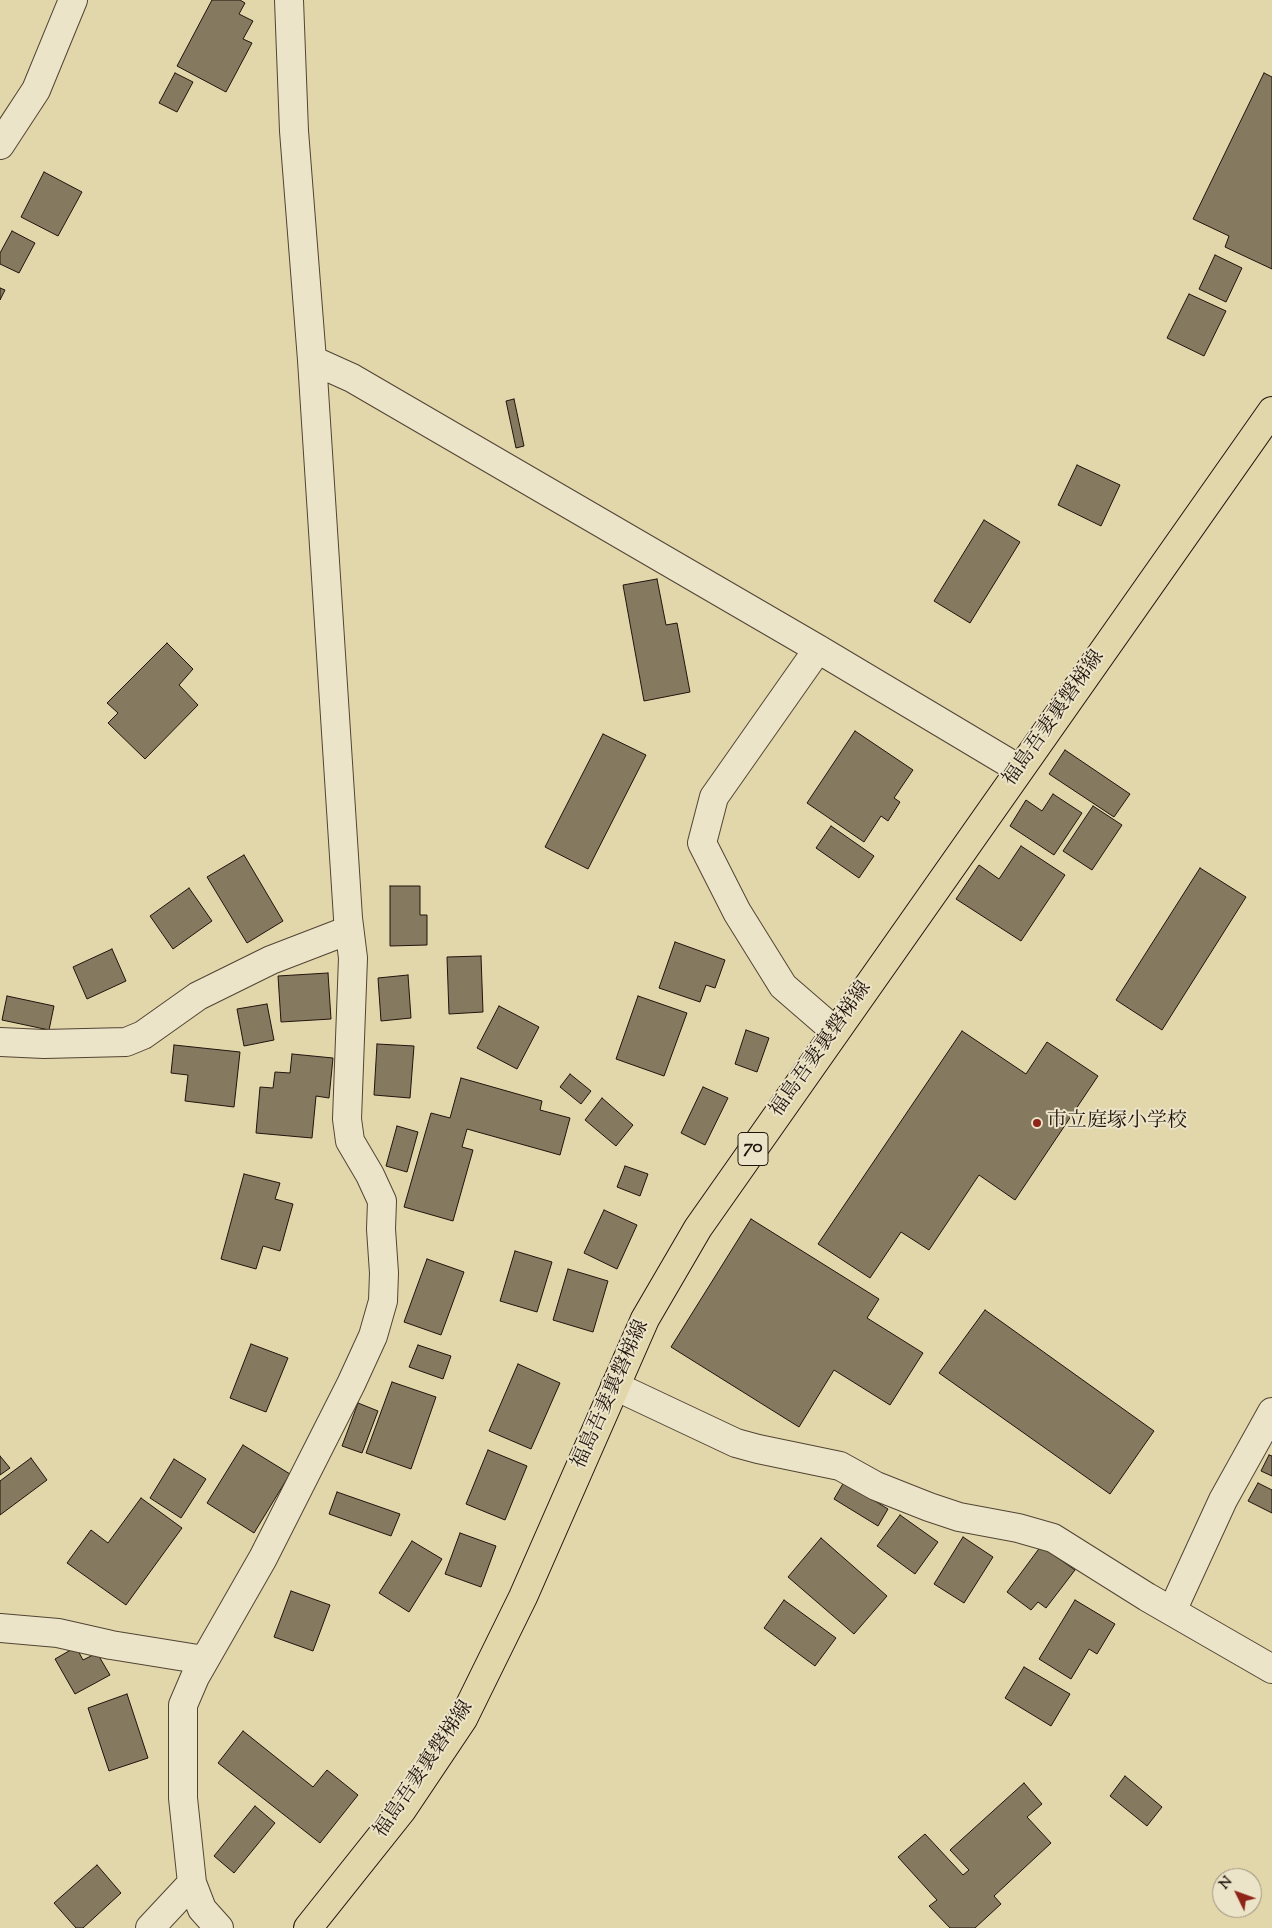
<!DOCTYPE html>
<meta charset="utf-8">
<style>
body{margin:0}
#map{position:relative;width:1272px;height:1928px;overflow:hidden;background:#e2d6ab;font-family:"Sorts Mill Goudy",serif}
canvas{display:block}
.north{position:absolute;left:1212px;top:1868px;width:50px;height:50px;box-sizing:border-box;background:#ece4c8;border:1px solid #9b917d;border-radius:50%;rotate:312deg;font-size:14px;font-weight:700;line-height:20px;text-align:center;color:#21140d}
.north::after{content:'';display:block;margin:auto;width:18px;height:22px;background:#8f2418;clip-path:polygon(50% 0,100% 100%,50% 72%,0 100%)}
</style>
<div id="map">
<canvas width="1272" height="1928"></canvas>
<div class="north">N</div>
</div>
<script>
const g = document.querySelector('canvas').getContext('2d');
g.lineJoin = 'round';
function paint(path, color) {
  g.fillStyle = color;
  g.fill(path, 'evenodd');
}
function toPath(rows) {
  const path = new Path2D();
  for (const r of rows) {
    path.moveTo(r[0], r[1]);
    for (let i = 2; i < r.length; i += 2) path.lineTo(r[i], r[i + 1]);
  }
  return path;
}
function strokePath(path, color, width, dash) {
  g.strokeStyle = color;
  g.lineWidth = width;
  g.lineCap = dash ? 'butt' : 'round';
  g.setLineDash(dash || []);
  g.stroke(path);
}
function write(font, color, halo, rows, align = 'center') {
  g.font = font + ' "Sorts Mill Goudy","Noto Serif JP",serif';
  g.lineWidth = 4;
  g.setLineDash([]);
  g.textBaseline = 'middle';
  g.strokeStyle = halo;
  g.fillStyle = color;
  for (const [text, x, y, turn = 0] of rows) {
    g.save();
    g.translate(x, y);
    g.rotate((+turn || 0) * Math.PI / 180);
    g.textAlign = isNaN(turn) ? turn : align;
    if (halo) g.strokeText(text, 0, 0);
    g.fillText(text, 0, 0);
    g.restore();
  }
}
const building = toPath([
 [212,0,240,0,245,3,239,14,253,21,243,39,252,43,226,92,177,66,212,0],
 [175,73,193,82,177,112,159,103,175,73],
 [1264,73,1272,77,1272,269,1225,247,1229,236,1193,219,1264,73],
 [44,172,82,192,58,236,21,217,44,172],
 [12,231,35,243,19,273,0,264,0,253,12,231],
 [1215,255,1242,268,1226,302,1199,289,1215,255],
 [0,288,5,290,0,300,0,288],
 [1189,294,1226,311,1204,356,1167,338,1189,294],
 [514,399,524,446,516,448,506,401,514,399],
 [1077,465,1120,485,1101,526,1058,505,1077,465],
 [984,520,1020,542,970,623,934,601,984,520],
 [657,579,666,625,677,623,690,692,644,701,623,585,657,579],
 [167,643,193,669,179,685,198,705,145,759,108,723,118,713,107,703,167,643],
 [855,731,913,770,894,798,900,802,888,821,881,816,864,842,807,803,855,731],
 [603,734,646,755,588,869,545,847,603,734],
 [1065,750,1130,794,1114,817,1049,774,1065,750],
 [1053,794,1082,813,1054,855,1010,826,1026,800,1042,811,1053,794],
 [1093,806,1122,825,1092,870,1063,851,1093,806],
 [831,826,874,856,859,878,816,848,831,826],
 [1021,846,1065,875,1021,941,956,899,979,865,999,879,1021,846],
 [244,855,283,921,247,943,207,877,244,855],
 [1200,868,1246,897,1162,1030,1116,1000,1200,868],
 [390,886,420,886,420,915,427,915,427,945,390,946,390,886],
 [189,888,212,921,173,949,150,916,189,888],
 [675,942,725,960,715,988,706,985,700,1002,659,988,675,942],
 [112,949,126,981,87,999,73,967,112,949],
 [481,956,483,1012,449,1014,447,957,481,956],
 [328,973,331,1019,281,1022,278,976,328,973],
 [408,975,411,1018,381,1021,378,978,408,975],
 [7,996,54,1006,49,1030,2,1020,7,996],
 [638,996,687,1013,664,1076,616,1059,638,996],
 [267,1004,274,1040,244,1046,237,1009,267,1004],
 [499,1006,539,1027,517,1069,477,1048,499,1006],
 [746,1030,769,1038,757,1072,735,1064,746,1030],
 [962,1031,1026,1074,1047,1042,1098,1076,1015,1200,979,1175,929,1250,901,1232,870,1278,818,1244,962,1031],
 [377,1044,414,1046,410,1098,374,1095,377,1044],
 [174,1045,240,1052,234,1107,185,1101,188,1075,171,1073,174,1045],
 [292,1054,333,1058,329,1098,316,1096,312,1138,256,1133,260,1087,273,1088,275,1072,290,1073,292,1054],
 [570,1074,591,1091,581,1104,560,1087,570,1074],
 [461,1078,542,1101,540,1110,570,1118,560,1155,467,1129,462,1147,473,1150,453,1221,404,1207,431,1113,450,1118,461,1078],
 [703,1087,728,1098,705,1145,681,1133,703,1087],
 [602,1098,633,1125,616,1146,585,1120,602,1098],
 [397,1126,418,1132,407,1172,386,1166,397,1126],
 [625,1166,648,1174,640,1196,617,1187,625,1166],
 [244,1174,280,1183,275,1199,293,1204,280,1251,263,1246,256,1269,221,1259,244,1174],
 [604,1210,637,1225,617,1269,584,1253,604,1210],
 [751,1219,879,1299,867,1318,923,1353,890,1405,834,1370,799,1427,671,1347,751,1219],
 [515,1251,552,1262,537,1312,500,1301,515,1251],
 [427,1259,464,1272,441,1335,404,1322,427,1259],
 [568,1269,608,1281,593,1332,553,1320,568,1269],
 [985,1310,1154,1431,1110,1494,939,1373,985,1310],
 [251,1344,288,1358,266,1412,230,1398,251,1344],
 [418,1345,451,1356,443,1379,409,1367,418,1345],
 [518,1364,560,1383,531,1449,489,1431,518,1364],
 [392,1382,436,1397,411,1469,366,1453,392,1382],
 [358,1403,378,1411,362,1453,342,1446,358,1403],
 [243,1445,290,1474,254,1533,207,1503,243,1445],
 [488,1450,527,1466,505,1520,466,1504,488,1450],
 [1269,1455,1272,1456,1272,1476,1261,1471,1269,1455],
 [0,1456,10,1468,0,1475,0,1456],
 [31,1458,47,1480,0,1515,0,1481,31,1458],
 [174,1459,206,1479,181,1518,150,1498,174,1459],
 [844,1482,888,1509,878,1526,834,1499,844,1482],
 [1258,1483,1272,1490,1272,1513,1248,1501,1258,1483],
 [337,1492,400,1514,391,1536,329,1514,337,1492],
 [141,1498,182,1528,126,1605,67,1563,91,1530,108,1543,141,1498],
 [900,1515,938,1542,915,1574,877,1546,900,1515],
 [460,1533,496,1546,481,1587,445,1574,460,1533],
 [963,1537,993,1557,964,1603,934,1584,963,1537],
 [821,1538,887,1596,854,1634,788,1577,821,1538],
 [412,1541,442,1559,409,1612,379,1593,412,1541],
 [1041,1546,1075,1570,1046,1608,1038,1602,1031,1610,1007,1592,1041,1546],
 [291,1591,330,1605,313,1651,274,1637,291,1591],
 [784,1600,836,1638,815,1666,764,1628,784,1600],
 [1075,1600,1115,1624,1097,1654,1089,1649,1071,1679,1039,1659,1075,1600],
 [76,1647,83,1660,97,1653,110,1675,75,1694,55,1659,76,1647],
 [1024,1667,1070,1694,1051,1726,1005,1698,1024,1667],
 [127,1694,148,1758,109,1771,88,1708,127,1694],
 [243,1731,313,1787,327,1770,358,1795,320,1843,218,1763,243,1731],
 [1125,1776,1162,1807,1147,1826,1110,1796,1125,1776],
 [1024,1783,1042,1804,1027,1817,1051,1843,994,1896,1001,1904,975,1928,950,1928,929,1906,937,1900,898,1857,925,1834,963,1875,969,1870,950,1850,1024,1783],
 [255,1806,275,1823,234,1873,214,1856,255,1806],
 [97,1865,121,1893,83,1928,76,1928,54,1903,97,1865]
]);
paint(building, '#85795f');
strokePath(building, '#21140d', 1);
const minor = toPath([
 [0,145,36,90,73,0],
 [312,360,352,378,818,649,1019,769],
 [818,649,714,797,702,843,737,912,783,986,835,1031],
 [0,1042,44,1044,126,1042,143,1035,198,996,271,960,349,930],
 [615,1386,736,1443,758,1449,840,1466,876,1486,929,1507,959,1517,1018,1528,1053,1538,1147,1597,1272,1669],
 [1172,1611,1223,1500,1272,1412],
 [0,1628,58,1633,111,1645,204,1660],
 [150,1928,192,1883],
 [219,1928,202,1909,192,1883,183,1798,183,1705,195,1677,263,1558,351,1384,373,1336,383,1301,384,1273,381,1229,382,1201,370,1175,350,1141,347,1119,353,958,348,918,312,360,294,131,289,0]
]);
const major = toPath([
 [308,1928,402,1810,463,1719,523,1597,645,1319,698,1228,1272,411]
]);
strokePath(minor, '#514434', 30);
strokePath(major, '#21140d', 30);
strokePath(minor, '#ece4c8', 28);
strokePath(major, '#e2d6ab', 28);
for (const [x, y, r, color] of [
 [1037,1123,5,"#8f2418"]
]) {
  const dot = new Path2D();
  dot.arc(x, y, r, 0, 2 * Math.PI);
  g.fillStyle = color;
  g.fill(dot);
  strokePath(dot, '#ece4c8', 2);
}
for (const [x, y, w] of [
 [753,1149,30]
]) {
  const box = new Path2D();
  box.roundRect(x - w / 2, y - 16.5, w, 33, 4);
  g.fillStyle = '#ece4c8';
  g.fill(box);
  strokePath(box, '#21140d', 1);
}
write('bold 19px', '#21140d', null, [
 ["70",753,1149]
]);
write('20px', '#21140d', '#ece4c8', [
 ["福島吾妻裏磐梯線",1055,719,-55],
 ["福島吾妻裏磐梯線",822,1050,-55],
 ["福島吾妻裏磐梯線",612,1395,-66],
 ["福島吾妻裏磐梯線",425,1770,-56]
]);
write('20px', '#21140d', '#ece4c8', [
 ["市立庭塚小学校",1047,1123]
], 'left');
</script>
